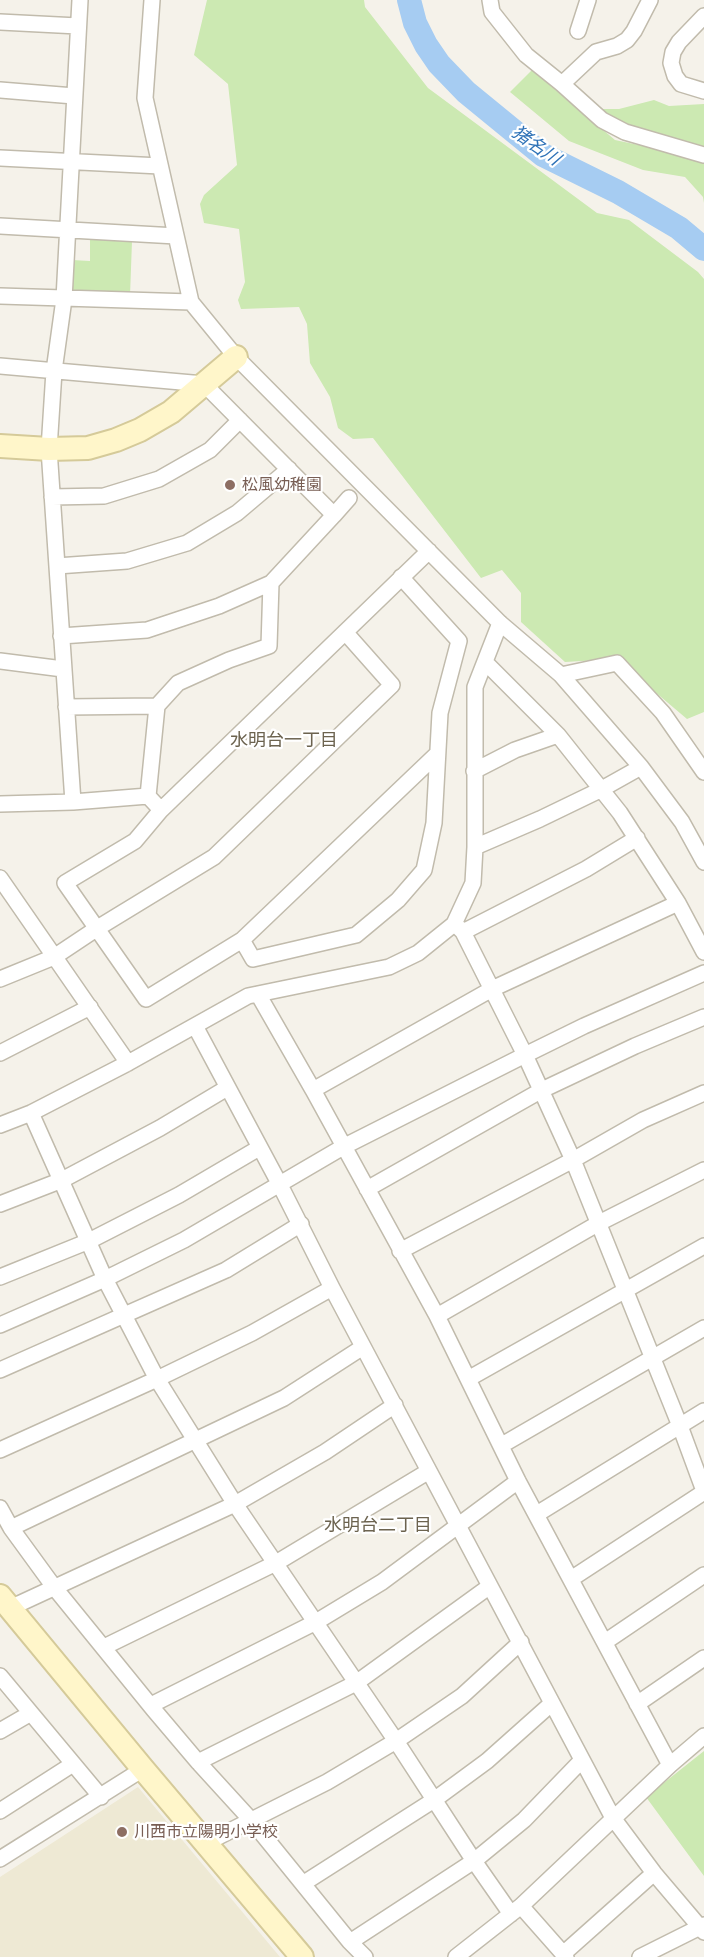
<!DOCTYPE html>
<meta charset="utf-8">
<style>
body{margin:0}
canvas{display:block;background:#f5f2ea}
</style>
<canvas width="704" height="1957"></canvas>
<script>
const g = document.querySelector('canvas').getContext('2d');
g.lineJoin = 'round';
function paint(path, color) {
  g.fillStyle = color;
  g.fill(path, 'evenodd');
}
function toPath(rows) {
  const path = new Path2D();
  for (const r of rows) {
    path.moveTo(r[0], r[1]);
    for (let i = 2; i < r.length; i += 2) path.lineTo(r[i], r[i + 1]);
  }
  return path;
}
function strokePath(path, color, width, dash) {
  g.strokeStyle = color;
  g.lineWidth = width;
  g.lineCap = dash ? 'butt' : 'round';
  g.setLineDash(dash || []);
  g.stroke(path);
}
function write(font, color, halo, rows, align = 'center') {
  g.font = font + ' "Work Sans","Noto Sans JP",sans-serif';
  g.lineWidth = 4.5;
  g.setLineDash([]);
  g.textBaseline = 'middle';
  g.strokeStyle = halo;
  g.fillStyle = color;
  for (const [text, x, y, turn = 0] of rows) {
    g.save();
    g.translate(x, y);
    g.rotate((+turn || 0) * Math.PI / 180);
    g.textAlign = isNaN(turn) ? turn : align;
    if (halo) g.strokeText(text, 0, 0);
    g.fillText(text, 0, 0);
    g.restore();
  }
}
paint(toPath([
 [138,1787,280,1957,0,1957,0,1877]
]), '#eee9d4');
paint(toPath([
 [207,0,364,0,365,7,428,88,597,213,629,220,698,272,704,279,704,712,687,719,616,659,565,662,521,622,521,593,502,570,481,578,373,438,353,439,338,428,330,397,310,363,307,324,299,307,241,309,238,300,245,282,239,229,204,223,200,204,204,195,237,165,228,84,194,55],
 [532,70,615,140,667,151,604,116,598,109,619,109,654,100,669,106,704,104,704,203,703,197,685,177,643,170,569,141,510,92],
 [90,239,132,241,130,296,71,294,72,260,90,261],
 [704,1751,704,1876,646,1797]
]), '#cce9b2');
strokePath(toPath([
 [409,0,415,23,426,45,439,64,466,92,543,155,618,192,679,228,704,249]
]), '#a6ccf2', 24);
const street = toPath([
 [152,0,145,98,191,302,236,357,500,623,561,675,641,767,682,822,704,862],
 [490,0,492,12,526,55,562,84,602,120,625,132,704,155],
 [704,16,679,42,673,52,671,63,675,76,681,84,704,91],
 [0,22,78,26],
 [578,31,588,0],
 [562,84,596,52,617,46,627,40,634,31,650,0],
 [0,90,74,96],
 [0,158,160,166],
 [0,226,176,236],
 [0,296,191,302],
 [0,366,204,384,334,515,349,498],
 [52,497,104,496,159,479,210,450,240,420],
 [334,515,271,583,269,646,229,660,178,683,157,706,148,796,161,810,429,551],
 [57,566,127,561,187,543,237,513,289,469],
 [61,636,147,630,219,606,271,583],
 [0,661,63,669],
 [485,662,558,735,620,813,678,903,704,952],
 [561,675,617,663,663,713,704,772],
 [66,707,157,706],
 [474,771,515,750,558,735],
 [73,802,148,796],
 [0,804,73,802,49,449,54,371,64,299,80,0],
 [161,810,135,841,65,883,146,999,242,940,253,959,356,935,398,900,424,870,434,823,440,713,459,641,401,577],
 [475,847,540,819,600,790,641,767],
 [0,878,128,1063],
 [457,926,463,932,586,869,637,838],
 [463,932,525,1055,573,1160,680,1426,704,1491],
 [242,940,437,754],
 [0,979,54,957,96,929,214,857,392,685,345,632],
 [258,994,313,1090,492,989,678,903],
 [195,1026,279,1183,332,1288,613,1818,654,1873,704,1932],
 [0,1053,90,1007],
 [313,1090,437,1316,518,1481,670,1765],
 [31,1113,105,1279,157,1379,235,1504,396,1741,474,1861,511,1914],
 [0,1125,31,1113,128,1063,248,996,389,967,418,953,454,924,473,883,475,847,475,687,500,623],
 [367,1189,542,1090,635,1046,704,1017],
 [0,1204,62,1180,160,1128,227,1088],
 [400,1251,573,1160,643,1120,704,1093],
 [0,1277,89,1241,179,1195,259,1148],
 [437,1316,599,1223,704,1170],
 [0,1325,105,1279,184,1240,343,1147,525,1055,584,1026,704,973],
 [0,1370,226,1270,301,1224],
 [468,1379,704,1246],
 [502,1445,704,1328],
 [0,1450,157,1379,252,1333,332,1288],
 [0,1508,11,1528,54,1587,154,1710,198,1762,251,1820,350,1942,365,1957],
 [537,1514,704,1411],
 [11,1528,284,1398,363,1347],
 [571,1579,704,1492],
 [10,1608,235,1504,325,1452,395,1405],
 [605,1642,704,1575],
 [104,1647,276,1563,429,1471],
 [0,1676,101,1797],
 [637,1704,704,1658],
 [151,1705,316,1622,382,1582,518,1481],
 [0,1731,31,1713],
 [198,1762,356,1683,490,1586],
 [0,1811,73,1764],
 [206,1843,327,1782,396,1741,462,1696,521,1642],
 [0,1859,143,1769],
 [304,1883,434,1800,487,1761,551,1704],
 [521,1906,566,1957],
 [350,1942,474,1861,524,1820,582,1760],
 [563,1954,654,1873],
 [456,1957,521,1906,670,1765,704,1736],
 [640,1957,704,1925]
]);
const secondary = toPath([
 [0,446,49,449,88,448,116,440,140,430,171,412,236,357],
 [0,1596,143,1769,302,1957]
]);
strokePath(street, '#c1bbac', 18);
strokePath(secondary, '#d5ca99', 26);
strokePath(street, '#fff', 15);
strokePath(secondary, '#fff6ca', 22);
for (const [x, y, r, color] of [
 [230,485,6,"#8d6e63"],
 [122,1832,6,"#8d6e63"]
]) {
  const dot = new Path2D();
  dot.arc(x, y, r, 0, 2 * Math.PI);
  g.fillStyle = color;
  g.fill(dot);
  strokePath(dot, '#fff', 2);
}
write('16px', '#785e54', '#fff', [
 ["松風幼稚園",242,485],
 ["川西市立陽明小学校",134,1832]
], 'left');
write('italic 18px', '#2e72b7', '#fff', [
 ["猪名川",536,146,35]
]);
write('18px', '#6c634f', '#fff', [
 ["水明台一丁目",284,741],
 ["水明台二丁目",378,1526]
]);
</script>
